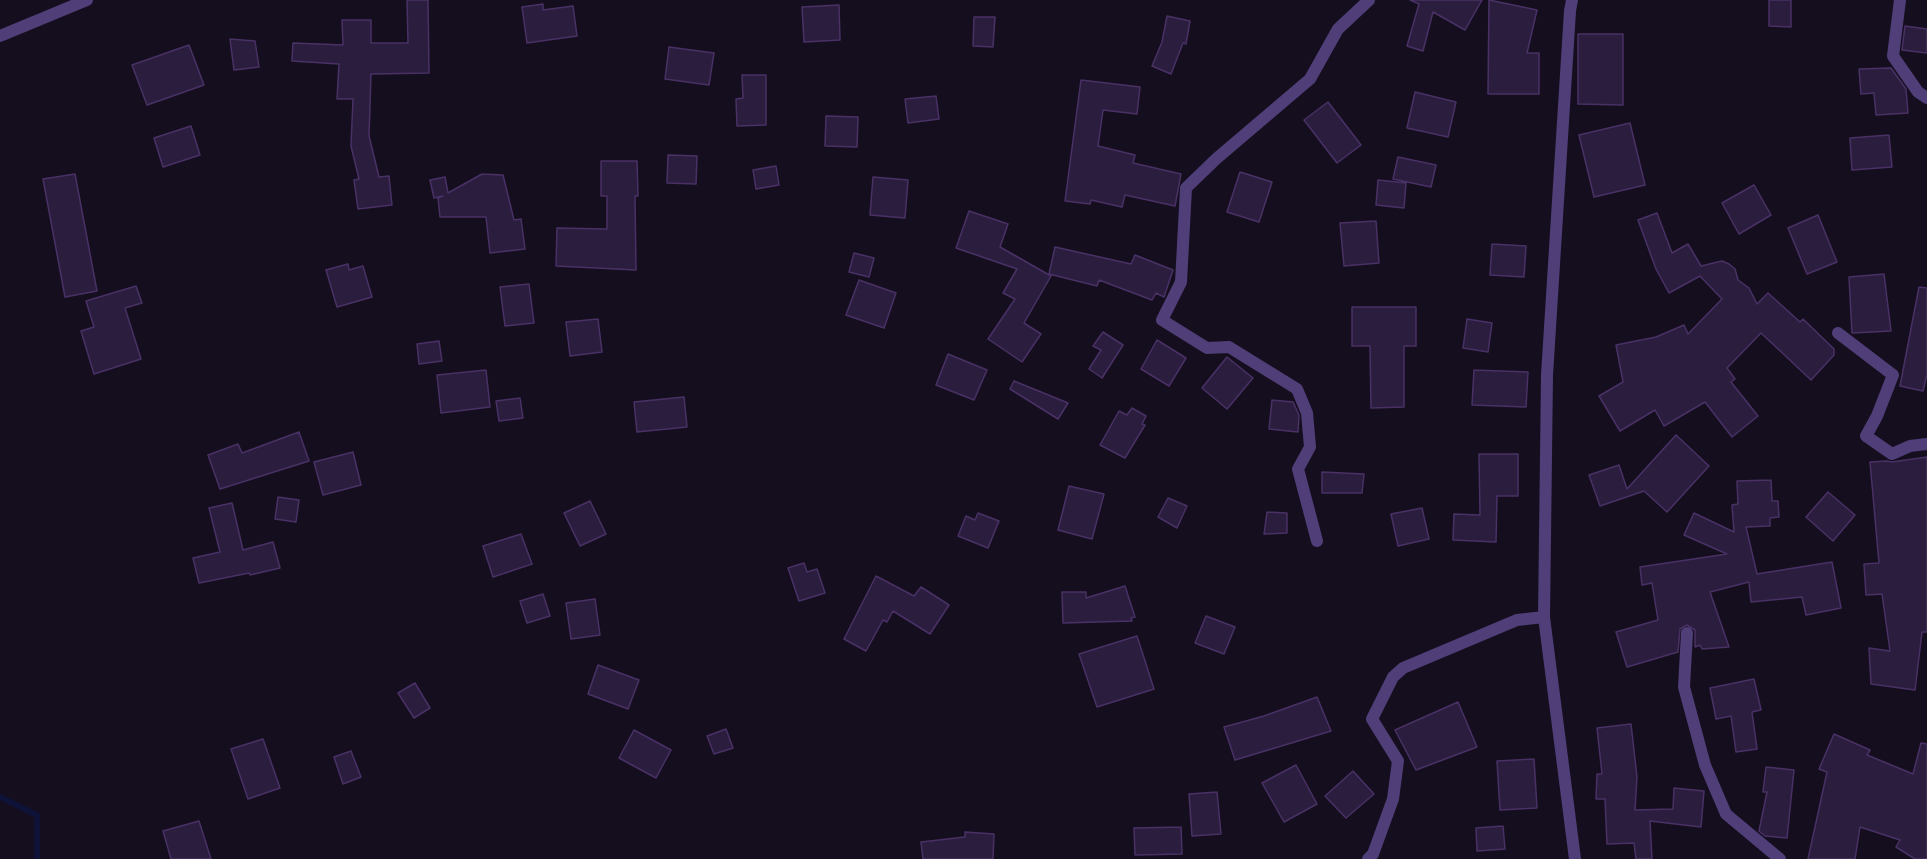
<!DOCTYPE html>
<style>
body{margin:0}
canvas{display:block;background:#150e1e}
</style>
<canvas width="1927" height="859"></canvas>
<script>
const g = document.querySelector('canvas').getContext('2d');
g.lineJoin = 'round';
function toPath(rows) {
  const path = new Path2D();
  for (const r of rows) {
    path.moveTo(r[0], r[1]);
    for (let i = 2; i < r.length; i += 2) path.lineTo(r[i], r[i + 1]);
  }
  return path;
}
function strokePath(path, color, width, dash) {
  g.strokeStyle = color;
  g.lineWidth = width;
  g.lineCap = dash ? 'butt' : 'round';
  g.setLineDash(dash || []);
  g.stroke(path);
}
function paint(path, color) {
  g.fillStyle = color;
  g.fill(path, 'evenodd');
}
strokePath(toPath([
 [0,797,37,815,37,859]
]), '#0e1237', 6);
const building = toPath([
 [407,0,428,0,429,73,371,74,369,136,379,177,389,176,392,205,358,209,354,180,359,179,351,146,353,99,337,99,339,64,292,61,293,43,343,45,342,20,371,20,371,43,408,43,407,0],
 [1410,0,1482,0,1465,30,1433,12,1423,51,1407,46,1419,4,1410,0],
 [1489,0,1537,10,1527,53,1539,53,1539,94,1488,94,1489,0],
 [1769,0,1791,0,1791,27,1769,26,1769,0],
 [543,4,543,10,573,6,577,36,527,43,522,7,543,4],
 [839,5,840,40,804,42,802,7,839,5],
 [1167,16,1190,21,1186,44,1183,43,1171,74,1152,66,1162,42,1167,16],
 [974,17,995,17,993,47,973,46,974,17],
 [1905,26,1927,29,1927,53,1902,50,1905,26],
 [1578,34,1623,34,1623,105,1578,104,1578,34],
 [230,39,255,41,259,67,234,70,230,39],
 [189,45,204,85,147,105,132,65,189,45],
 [669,47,714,53,709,85,665,79,669,47],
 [1891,68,1906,89,1908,113,1876,115,1874,93,1861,94,1859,69,1891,68],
 [742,75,766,75,766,125,737,126,736,99,743,98,742,75],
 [1081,80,1140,87,1137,114,1103,110,1098,146,1135,155,1133,163,1181,174,1175,206,1125,195,1122,207,1091,200,1090,204,1065,201,1081,80],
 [1415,92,1456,102,1448,137,1407,128,1415,92],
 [936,96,939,119,908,123,905,99,936,96],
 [1328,102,1361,145,1337,163,1304,120,1328,102],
 [826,116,858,117,857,147,825,146,826,116],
 [1630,123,1645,185,1594,197,1579,135,1630,123],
 [191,126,200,155,163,167,154,138,191,126],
 [1889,135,1892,167,1852,170,1850,138,1889,135],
 [668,155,697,156,696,184,667,183,668,155],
 [1398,157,1436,165,1431,187,1393,179,1398,157],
 [601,161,637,161,638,196,635,196,636,270,556,266,557,228,607,229,607,196,601,196,601,161],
 [776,166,779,185,756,189,753,170,776,166],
 [1240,172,1272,182,1259,222,1227,212,1240,172],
 [75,174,97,291,65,297,43,179,75,174],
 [482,174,503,175,514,220,521,219,525,249,490,253,486,217,440,217,438,198,443,196,434,198,430,180,445,177,448,193,482,174],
 [873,177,908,180,905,218,870,215,873,177],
 [1378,180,1406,183,1404,208,1376,205,1378,180],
 [1754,185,1771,215,1739,234,1722,203,1754,185],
 [969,211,1008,224,1000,247,1051,276,1024,323,1041,334,1022,362,988,339,1015,299,1003,293,1017,269,956,248,969,211],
 [1657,213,1672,253,1688,244,1701,266,1722,261,1729,264,1735,269,1738,280,1749,288,1757,304,1768,293,1800,322,1803,319,1834,349,1834,355,1811,380,1761,333,1727,368,1735,379,1731,382,1758,416,1732,437,1705,402,1664,426,1655,410,1620,431,1599,396,1623,382,1616,345,1656,337,1684,325,1688,334,1722,299,1700,276,1669,293,1656,269,1638,220,1657,213],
 [1818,215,1837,262,1807,274,1788,228,1818,215],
 [1376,221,1379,263,1344,266,1340,223,1376,221],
 [1492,244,1526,246,1524,277,1490,275,1492,244],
 [1055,247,1131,264,1135,255,1173,270,1164,297,1156,293,1152,300,1099,280,1097,286,1049,274,1055,247],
 [854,253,874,258,869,277,849,272,854,253],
 [348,264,349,270,363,266,372,297,337,307,326,270,348,264],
 [1884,274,1891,331,1852,333,1849,277,1884,274],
 [859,280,896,293,884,328,846,315,859,280],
 [529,284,534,323,505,326,500,287,529,284],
 [136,286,142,303,125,308,141,359,94,374,81,331,94,327,86,301,136,286],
 [1919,287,1927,288,1927,374,1923,391,1900,386,1919,287],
 [1352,307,1416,307,1416,346,1404,346,1404,407,1371,408,1370,346,1352,346,1352,307],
 [598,319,602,352,570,356,566,322,598,319],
 [1467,319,1492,323,1488,352,1463,348,1467,319],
 [1103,332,1123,345,1102,378,1089,369,1101,350,1093,346,1103,332],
 [1157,340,1186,358,1169,386,1141,369,1157,340],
 [439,341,442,361,419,364,417,344,439,341],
 [948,354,987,370,974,400,936,385,948,354],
 [1227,357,1253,378,1227,409,1202,388,1227,357],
 [486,370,490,407,441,413,437,375,486,370],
 [1474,370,1528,372,1526,407,1472,405,1474,370],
 [1014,381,1068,403,1058,419,1010,389,1014,381],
 [684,397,687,427,637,432,634,402,684,397],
 [520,398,523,418,499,421,496,401,520,398],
 [1272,400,1293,402,1299,415,1298,432,1269,429,1272,400],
 [1132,408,1146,416,1142,424,1145,425,1125,458,1100,445,1119,411,1127,415,1132,408],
 [299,432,309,461,220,489,208,455,238,444,242,453,299,432],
 [1676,435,1709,466,1667,512,1644,491,1600,506,1589,475,1619,465,1627,489,1676,435],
 [353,452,361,485,323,495,314,462,353,452],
 [1479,454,1518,454,1518,496,1497,496,1496,542,1453,540,1454,514,1480,515,1479,454],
 [1927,457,1927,632,1922,632,1915,690,1871,684,1869,648,1890,651,1882,594,1866,595,1864,564,1879,563,1870,462,1887,461,1892,462,1927,457],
 [1322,472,1364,474,1362,493,1322,493,1322,472],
 [1771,480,1772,501,1778,501,1779,517,1770,518,1770,526,1746,527,1757,574,1832,562,1841,608,1806,615,1802,597,1751,602,1749,582,1710,592,1729,647,1702,649,1700,645,1695,647,1695,630,1687,625,1680,629,1678,652,1627,667,1616,632,1658,620,1652,583,1642,585,1640,567,1727,554,1684,535,1694,513,1734,532,1732,505,1738,504,1737,481,1771,480],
 [1069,486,1104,494,1092,539,1058,530,1069,486],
 [1828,492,1855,515,1833,541,1806,517,1828,492],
 [278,497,299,500,296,522,275,519,278,497],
 [1168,498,1187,506,1177,528,1158,517,1168,498],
 [590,501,606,534,580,546,564,513,590,501],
 [232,503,243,550,273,542,280,568,250,575,249,573,199,583,193,558,220,552,209,508,232,503],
 [1422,508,1429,539,1398,546,1391,514,1422,508],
 [1267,512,1287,513,1287,533,1264,534,1267,512],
 [978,513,999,521,988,548,958,536,966,516,975,520,978,513],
 [521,534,532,564,493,577,483,546,521,534],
 [804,563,807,572,817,569,825,593,799,601,788,568,804,563],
 [876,576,914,596,921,587,949,605,930,634,893,611,887,622,883,620,866,651,844,639,876,576],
 [1125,586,1135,617,1131,618,1132,621,1063,623,1062,592,1086,592,1086,598,1125,586],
 [543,594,550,616,527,623,520,601,543,594],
 [595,599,600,635,571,639,566,603,595,599],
 [1206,616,1235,627,1224,654,1195,643,1206,616],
 [1137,636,1154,689,1097,707,1079,654,1137,636],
 [598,665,639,680,628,709,588,694,598,665],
 [1754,679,1761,710,1752,712,1757,749,1736,752,1731,716,1716,719,1710,688,1754,679],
 [415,683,430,708,414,718,398,693,415,683],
 [1317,697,1331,731,1235,760,1224,727,1264,716,1317,697],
 [1458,702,1477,747,1416,770,1395,730,1458,702],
 [1631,724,1637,777,1635,810,1673,809,1674,788,1704,791,1701,827,1650,821,1652,859,1636,859,1634,843,1607,844,1605,799,1596,799,1597,774,1602,774,1597,728,1631,724],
 [726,729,733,748,714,754,707,736,726,729],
 [634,730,671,750,656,778,619,758,634,730],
 [1834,734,1870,750,1867,755,1913,774,1921,743,1927,744,1927,859,1915,859,1896,847,1900,840,1860,827,1855,859,1808,859,1827,772,1819,769,1834,734],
 [263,739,280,788,248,799,231,749,263,739],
 [351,751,361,777,343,784,334,757,351,751],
 [1534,759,1537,808,1500,810,1497,761,1534,759],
 [1296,765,1317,804,1284,822,1262,783,1296,765],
 [1766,767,1794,770,1787,838,1765,836,1759,831,1767,792,1763,792,1766,767],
 [1353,771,1374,794,1346,818,1325,796,1353,771],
 [1217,792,1221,834,1192,836,1189,794,1217,792],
 [199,821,211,859,171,859,163,831,199,821],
 [1503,826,1505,849,1477,851,1476,828,1503,826],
 [1181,827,1182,854,1135,855,1134,828,1181,827],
 [965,832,994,834,993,859,923,859,921,842,965,837,965,832]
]);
paint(building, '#2b1d3d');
strokePath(building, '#493166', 1.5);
strokePath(toPath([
 [1572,0,1570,11,1547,375,1544,617,1575,859],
 [1900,0,1893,56,1918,92,1927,98],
 [0,36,87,0],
 [1838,333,1893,375,1877,416,1866,436,1892,454,1910,446,1927,444],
 [1317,541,1298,469,1310,447,1307,413,1297,389,1229,347,1207,348,1162,320,1181,282,1186,188,1216,159,1310,79,1338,29,1369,0],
 [1687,633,1684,687,1705,765,1726,814,1780,859],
 [1368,859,1373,854,1393,799,1398,761,1372,719,1393,677,1403,668,1517,620,1544,617]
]), '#4f3e78', 12);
</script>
